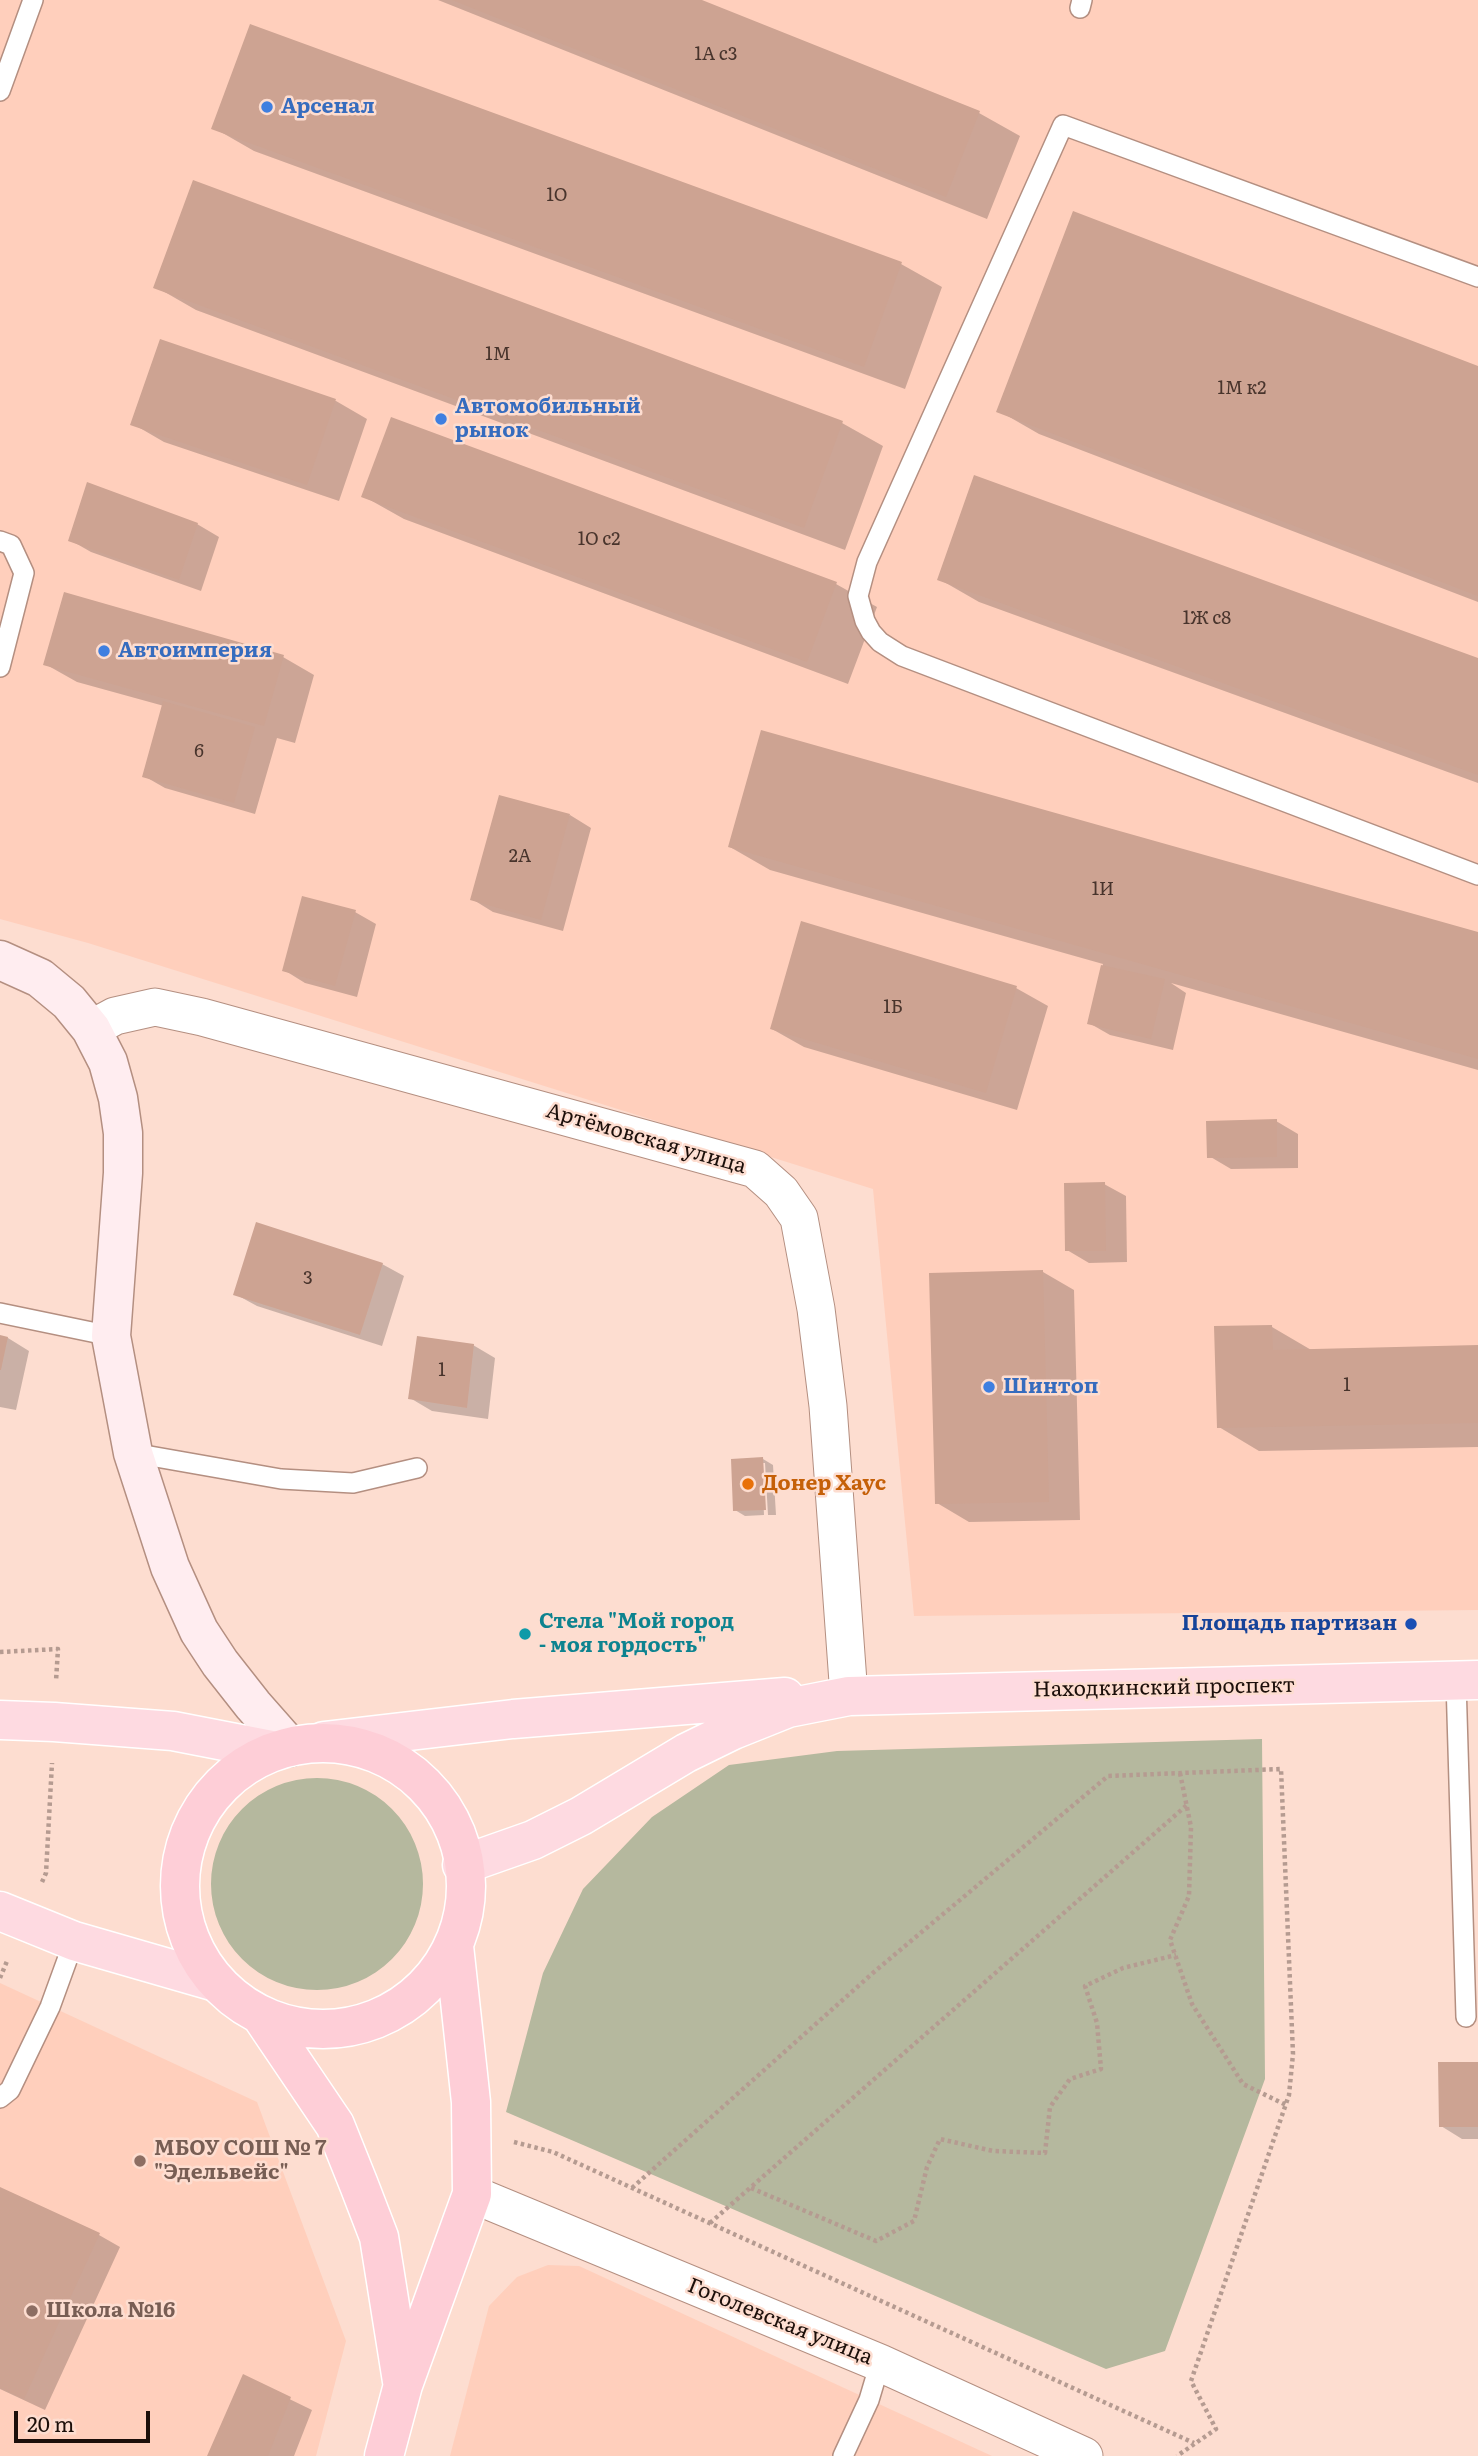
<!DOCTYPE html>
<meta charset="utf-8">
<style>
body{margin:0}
#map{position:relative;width:1478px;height:2456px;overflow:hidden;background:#fdddd0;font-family:Literata,serif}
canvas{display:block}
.scale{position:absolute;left:14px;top:2411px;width:136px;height:32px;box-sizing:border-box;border:4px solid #1c0f0a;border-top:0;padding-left:9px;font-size:21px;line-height:24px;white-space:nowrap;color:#1c0f0a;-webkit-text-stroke:5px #fdddd0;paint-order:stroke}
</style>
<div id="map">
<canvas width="1478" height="2456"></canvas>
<div class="scale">20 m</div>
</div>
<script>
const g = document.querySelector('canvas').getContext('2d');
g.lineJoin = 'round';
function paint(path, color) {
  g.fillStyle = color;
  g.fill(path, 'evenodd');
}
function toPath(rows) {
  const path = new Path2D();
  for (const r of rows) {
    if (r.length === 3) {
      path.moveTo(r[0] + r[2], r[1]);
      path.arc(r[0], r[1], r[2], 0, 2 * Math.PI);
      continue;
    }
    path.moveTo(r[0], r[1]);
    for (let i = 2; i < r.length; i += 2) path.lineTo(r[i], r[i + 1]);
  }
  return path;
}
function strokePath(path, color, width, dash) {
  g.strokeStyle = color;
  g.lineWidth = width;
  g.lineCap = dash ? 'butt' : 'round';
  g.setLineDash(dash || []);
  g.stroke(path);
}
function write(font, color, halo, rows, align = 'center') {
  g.font = font + ' Literata,serif';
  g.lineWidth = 5;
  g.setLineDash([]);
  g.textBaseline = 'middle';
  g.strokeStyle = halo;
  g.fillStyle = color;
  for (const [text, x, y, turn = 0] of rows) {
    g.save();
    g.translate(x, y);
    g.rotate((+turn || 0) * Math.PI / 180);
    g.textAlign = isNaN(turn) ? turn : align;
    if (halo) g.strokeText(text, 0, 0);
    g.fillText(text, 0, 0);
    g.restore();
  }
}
paint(toPath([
 [0,0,1478,0,1478,1610,914,1616,873,1189,88,943,0,919],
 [0,1983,257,2102,346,2341,316,2456,0,2456],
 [548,2265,579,2266,992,2456,450,2456,489,2306,517,2277]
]), '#ffcfbc');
paint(toPath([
 [1262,1739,1265,2079,1165,2351,1106,2369,506,2112,543,1973,583,1889,652,1817,729,1765,837,1751],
 [317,1884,106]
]), '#b5b89e');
paint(toPath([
 [438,0,697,0,979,113,1020,136,987,219],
 [214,128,901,264,942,287,905,389,254,151],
 [156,287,842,423,883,446,845,550,196,310],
 [161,341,336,401,367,419,339,501,164,442,133,424],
 [1478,367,1478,602,1039,434,999,411],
 [392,419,836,584,877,607,848,684,404,519,363,496],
 [197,524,219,537,201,591,91,552,70,540],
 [939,579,1478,659,1478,783,979,602],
 [283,657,314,675,295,743,277,738,255,814,165,788,144,776,164,706,77,682,45,664],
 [570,815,591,828,563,931,493,912,472,899],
 [730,847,1478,934,1478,1070,1171,983,1186,993,1173,1050,1110,1035,1089,1023,1103,964,770,870],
 [355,912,376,924,357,997,305,983,284,970],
 [1016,988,1048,1006,1017,1110,804,1047,772,1029],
 [1276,1121,1298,1134,1298,1168,1231,1169,1209,1156],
 [1104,1184,1126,1196,1127,1262,1089,1263,1067,1250],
 [382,1264,404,1276,382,1346,257,1306,235,1294],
 [1043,1272,1074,1290,1080,1520,969,1522,937,1503],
 [1272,1327,1313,1351,1478,1347,1478,1447,1259,1451,1219,1427],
 [0,1337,8,1338,29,1351,16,1410,0,1407],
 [473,1345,495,1358,488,1419,432,1411,410,1398],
 [763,1459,773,1465,776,1515,768,1515,765,1463,762,1463,764,1515,745,1516,735,1510],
 [1478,2064,1478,2139,1462,2139,1441,2126],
 [0,2189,99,2235,120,2247,45,2410,0,2389],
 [244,2377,312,2410,294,2456,209,2456]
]), '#0003');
paint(toPath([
 [452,0,702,0,980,111,946,197],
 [250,24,902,262,864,367,211,129],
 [193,180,843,421,804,528,153,288],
 [1073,211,1478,366,1478,596,996,412],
 [160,339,336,399,307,485,130,425],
 [391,417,837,582,807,662,361,497],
 [974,475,1478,658,1478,775,937,580],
 [87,482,198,523,179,580,68,541],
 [64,592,284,655,264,726,43,665],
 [163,701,255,727,234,803,142,777],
 [761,730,1478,932,1478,1059,728,847],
 [499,795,570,814,541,920,470,900],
 [302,896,356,910,335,986,282,971],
 [801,921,1017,986,986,1093,770,1029],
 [1101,965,1165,979,1151,1039,1087,1024],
 [1277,1119,1277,1157,1207,1158,1206,1121],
 [1105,1182,1106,1251,1065,1251,1064,1183],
 [256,1222,383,1263,360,1335,233,1295],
 [1043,1270,1049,1502,935,1504,929,1273],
 [1272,1325,1273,1350,1478,1345,1478,1423,1217,1428,1214,1326],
 [0,1335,8,1337,1,1370,0,1370],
 [417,1336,474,1344,467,1408,408,1399],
 [763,1457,766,1510,733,1511,731,1459],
 [1438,2062,1478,2062,1478,2127,1439,2127],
 [0,2187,100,2233,24,2399,0,2388],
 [243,2374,291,2397,268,2456,207,2456]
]), '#cda392');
const service = toPath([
 [1080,8,1082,0],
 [0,91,33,0],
 [1478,277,1063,125,867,562,858,596,865,621,871,632,880,642,902,656,1478,875],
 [0,541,11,545,24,573,0,667],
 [0,1313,111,1336],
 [133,1453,281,1479,353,1483,417,1468],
 [1456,1681,1466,2017],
 [0,2098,10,2090,50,2007,74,1941],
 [843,2456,869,2400,880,2363]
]);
const minor = toPath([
 [91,1029,115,1016,155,1007,202,1017,755,1169,781,1192,799,1218,816,1309,828,1406,849,1696],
 [472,2194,880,2363,1084,2456]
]);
const secondary = toPath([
 [0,960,40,978,69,1002,91,1029,108,1062,118,1098,123,1133,123,1173,111,1336,133,1453,170,1567,199,1631,220,1663,253,1705,290,1747]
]);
const primary = toPath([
 [0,1720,54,1722,173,1731,271,1750],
 [324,1741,513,1719,785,1697],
 [462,1865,533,1840,581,1816,686,1753,733,1730,788,1708,849,1696,1478,1680],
 [0,1911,74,1941,216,1982]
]);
const trunk = toPath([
 [323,1886,143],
 [262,2017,335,2125,359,2185,379,2237,402,2381],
 [384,2456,403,2385,472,2194,471,2102,454,1946]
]);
strokePath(service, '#b48f81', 22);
strokePath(minor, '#b48f81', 39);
strokePath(secondary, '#b48f81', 41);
strokePath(primary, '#fff', 41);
strokePath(trunk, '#fff', 41);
strokePath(toPath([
 [0,1652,58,1649,56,1681],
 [1180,1773,1191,1827,1189,1896,1170,1940,1192,2004,1243,2084,1286,2105],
 [42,1882,46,1873,52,1763],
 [0,1978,7,1961],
 [514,2142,553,2152,1194,2443],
 [632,2188,874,1972,1108,1776,1281,1769,1293,2054,1289,2095,1191,2381,1216,2429,1177,2456],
 [751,2188,876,2241,914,2221,927,2167,940,2139,993,2151,1045,2153,1050,2107,1070,2079,1101,2069,1097,2023,1085,1986,1123,1968,1176,1955],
 [710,2223,1187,1805]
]), '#b59b91', 4.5, [3.5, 3.5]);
strokePath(service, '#fff', 19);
strokePath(minor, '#fff', 37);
strokePath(secondary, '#ffedf0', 38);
strokePath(primary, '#fedae1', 38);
strokePath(trunk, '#feced7', 38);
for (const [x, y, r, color] of [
 [267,107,7,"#3f7fe0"],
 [441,419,7,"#3f7fe0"],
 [104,651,7,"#3f7fe0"],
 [989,1387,7,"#3f7fe0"],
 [748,1484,7,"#e8710a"],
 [1411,1624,7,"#1a4fb4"],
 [525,1634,7,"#0f9aa8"],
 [140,2161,7,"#8d6e63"],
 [32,2311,7,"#8d6e63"]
]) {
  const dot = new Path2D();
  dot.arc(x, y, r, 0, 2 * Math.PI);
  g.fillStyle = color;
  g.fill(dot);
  strokePath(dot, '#fdddd0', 2.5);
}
write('18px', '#48342c', null, [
 ["1А с3",716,55],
 ["1О",557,196],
 ["1М",498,355],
 ["1М к2",1242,389],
 ["1О с2",599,540],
 ["1Ж с8",1207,619],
 ["6",199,752],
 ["2А",520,857],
 ["1И",1103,890],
 ["1Б",893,1008],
 ["3",308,1279],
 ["1",442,1371],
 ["1",1347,1386]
]);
write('bold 21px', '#366cbe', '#fdddd0', [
 ["Арсенал",281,107],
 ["Автомобильный",455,407],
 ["рынок",455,431],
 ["Автоимперия",118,651],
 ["Шинтоп",1003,1387]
], 'left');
write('21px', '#1c0f0a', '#fdddd0', [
 ["Артёмовская улица",646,1139,16],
 ["Находкинский проспект",1164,1688,-1],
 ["Гоголевская улица",780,2322,22]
]);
write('bold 21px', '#c56008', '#fdddd0', [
 ["Донер Хаус",762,1484]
], 'left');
write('bold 21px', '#0d838f', '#fdddd0', [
 ["Стела \"Мой город",539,1622],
 ["- моя гордость\"",539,1646]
], 'left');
write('bold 21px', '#164399', '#fdddd0', [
 ["Площадь партизан",1397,1624]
], 'right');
write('bold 21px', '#785e54', '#fdddd0', [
 ["МБОУ СОШ № 7",154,2149],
 ["\"Эдельвейс\"",154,2173],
 ["Школа №16",46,2311]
], 'left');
</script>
